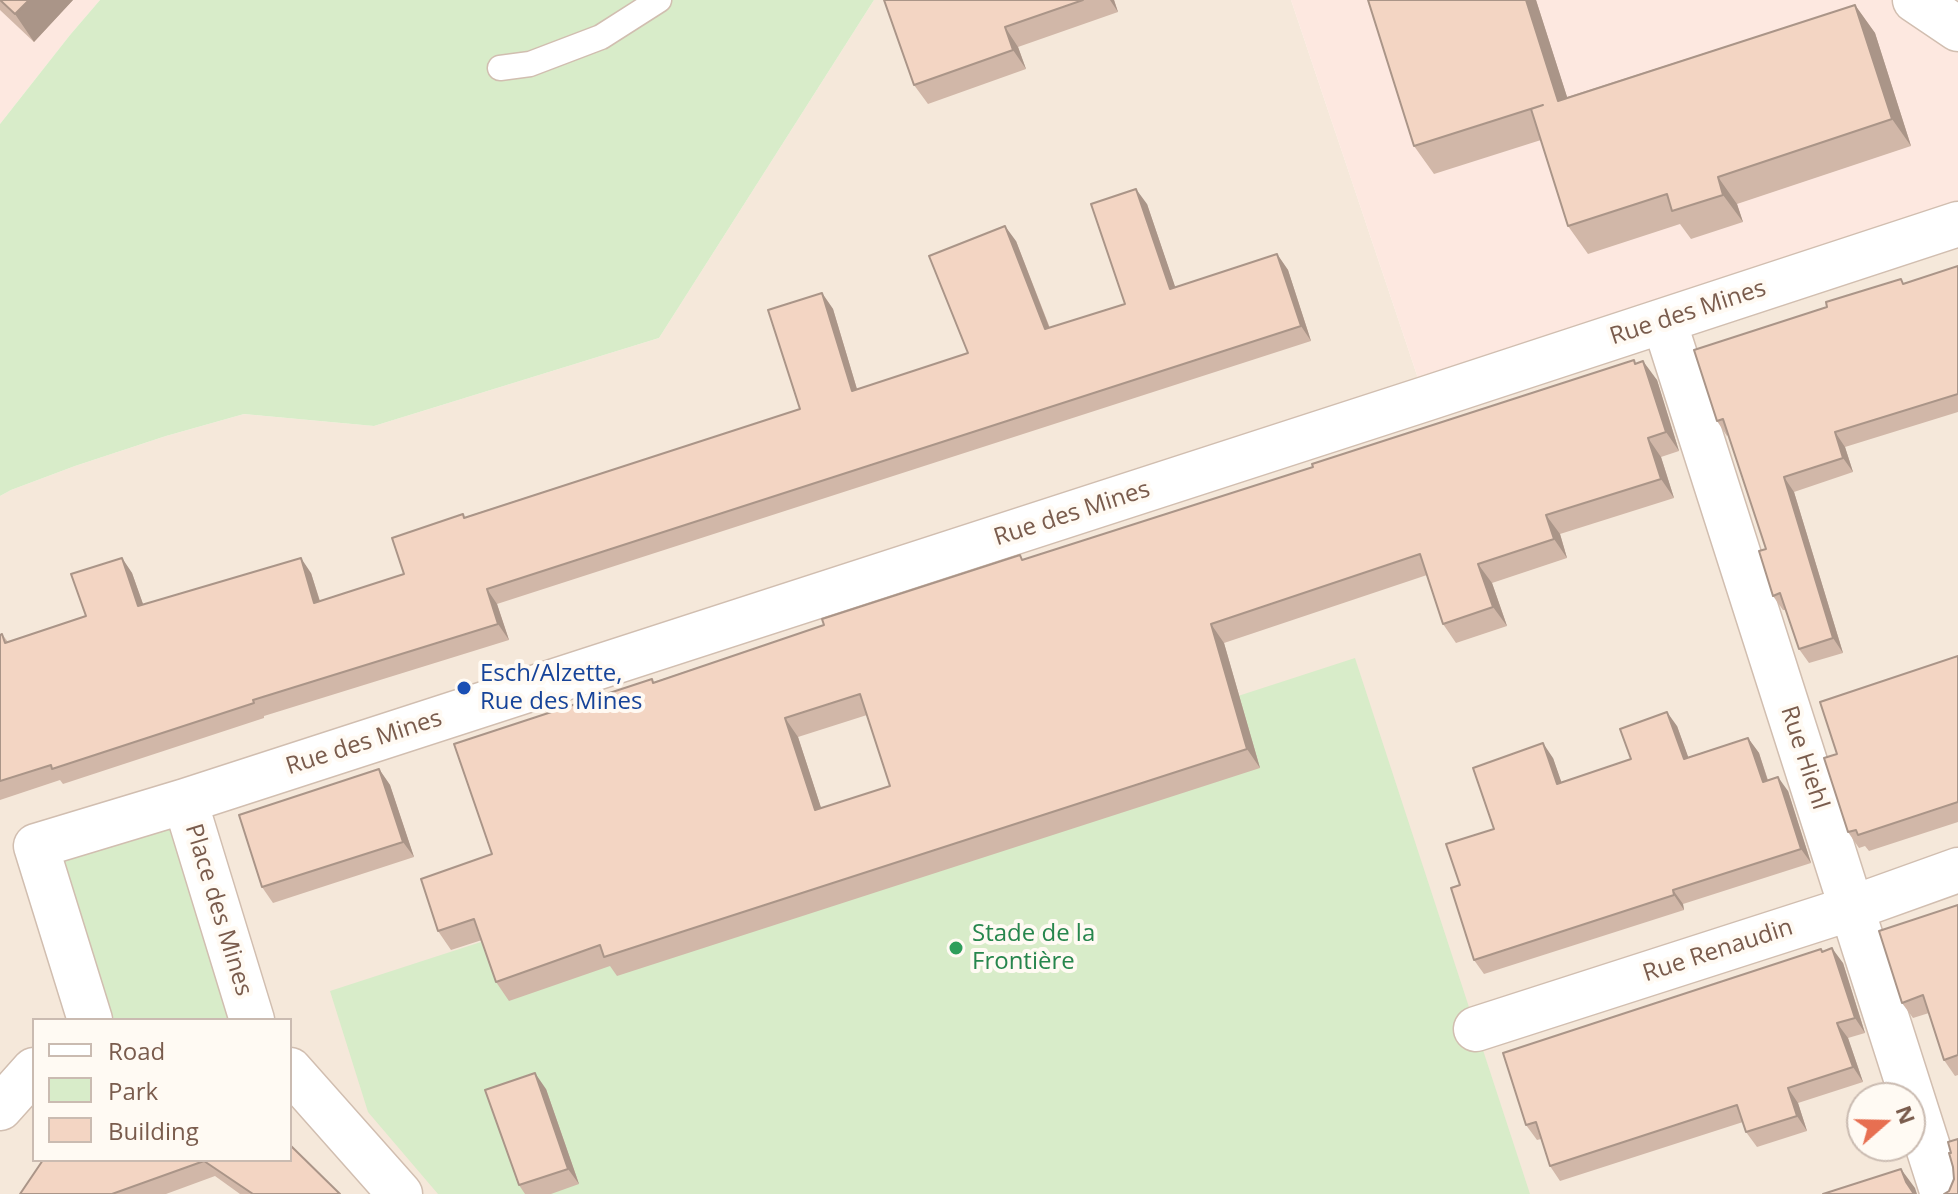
<!DOCTYPE html>
<meta charset="utf-8">
<style>
body{margin:0}
#map{position:relative;width:1958px;height:1194px;overflow:hidden;background:#fdf6ec;font-family:"Open Sans",sans-serif}
canvas{display:block}
.legend{position:absolute;left:32px;top:1018px;width:260px;height:144px;box-sizing:border-box;background:#fffaf3;border:2px solid #cabbb1;margin:0;padding:10px 14px;list-style:none;font-size:24px;color:#7a5c4d}
.legend li{display:flex;align-items:center;gap:16px;height:40px}
.legend b{width:40px;border:2px solid #cabbb1}
.north{position:absolute;left:1846px;top:1082px;width:80px;height:80px;box-sizing:border-box;background:#fffaf3;border:2px solid #cabbb1;border-radius:50%;rotate:70deg;font-size:22px;font-weight:700;line-height:32px;text-align:center;color:#7a5c4d}
.north::after{content:'';display:block;margin:auto;width:28px;height:36px;background:#e76f51;clip-path:polygon(50% 0,100% 100%,50% 72%,0 100%)}
</style>
<div id="map">
<canvas width="1958" height="1194"></canvas>
<ul class="legend">
<li><b style="height:10px;background:#fff"></b>Road</li>
<li><b style="height:22px;background:#d8ecc9"></b>Park</li>
<li><b style="height:22px;background:#f3d5c3"></b>Building</li>
</ul>
<div class="north">N</div>
</div>
<script>
const g = document.querySelector('canvas').getContext('2d');
g.lineJoin = 'round';
function paint(path, color) {
  g.fillStyle = color;
  g.fill(path, 'evenodd');
}
function toPath(rows) {
  const path = new Path2D();
  for (const r of rows) {
    path.moveTo(r[0], r[1]);
    for (let i = 2; i < r.length; i += 2) path.lineTo(r[i], r[i + 1]);
  }
  return path;
}
function strokePath(path, color, width, dash) {
  g.strokeStyle = color;
  g.lineWidth = width;
  g.lineCap = dash ? 'butt' : 'round';
  g.setLineDash(dash || []);
  g.stroke(path);
}
function write(font, color, halo, rows, align = 'center') {
  g.font = font + ' "Open Sans",sans-serif';
  g.lineWidth = 8;
  g.setLineDash([]);
  g.textBaseline = 'middle';
  g.strokeStyle = halo;
  g.fillStyle = color;
  for (const [text, x, y, turn = 0] of rows) {
    g.save();
    g.translate(x, y);
    g.rotate((+turn || 0) * Math.PI / 180);
    g.textAlign = isNaN(turn) ? turn : align;
    if (halo) g.strokeText(text, 0, 0);
    g.fillText(text, 0, 0);
    g.restore();
  }
}
paint(toPath([
 [874,0,1291,0,1425,399,1958,224,1958,1194,0,1194,0,496,11,490,75,466,166,436,244,414,374,426,659,338],
 [34,1020,290,1020,290,1160,34,1160],
 [1862,1098,1910,1098,1910,1146,1862,1146]
]), '#f5e8da');
paint(toPath([
 [0,0,100,0,70,35,0,124],
 [1291,0,1915,0,1958,29,1958,224,1425,399]
]), '#fde8e0');
paint(toPath([
 [100,0,874,0,659,338,374,426,244,414,166,436,75,466,11,490,0,496,0,124,70,35],
 [1355,658,1530,1194,438,1194,368,1112,330,991],
 [171,825,230,1017,220,1020,111,1020,62,859]
]), '#d8ecc9');
const lane = toPath([
 [500,68,530,64,601,37,659,0]
]);
const street = toPath([
 [1915,0,1958,29],
 [1664,321,1943,1194],
 [185,801,252,1020],
 [90,1020,36,846,185,801,1425,399,1958,224],
 [1476,1029,1852,908,1958,870],
 [290,1070,400,1194],
 [0,1108,34,1070]
]);
strokePath(lane, '#d1beb0', 27);
strokePath(street, '#d1beb0', 47);
strokePath(lane, '#fff', 24);
strokePath(street, '#fff', 44);
paint(toPath([
 [0,0,73,0,34,42,0,10],
 [884,0,1114,0,1118,12,1018,47,1026,69,928,104,914,85],
 [1368,0,1536,0,1567,97,1855,5,1875,33,1911,146,1737,204,1743,222,1691,239,1680,224,1588,254,1568,226,1541,140,1434,174,1414,146],
 [1147,204,1175,287,1277,254,1288,270,1311,341,497,604,509,640,264,716,264,718,63,784,60,780,0,800,0,635,2,634,8,642,86,616,122,558,132,573,143,604,311,573,320,601,404,574,463,514,465,517,800,409,822,293,833,309,857,389,968,353,1016,241,1050,328,1125,304],
 [1958,266,1958,412,1845,447,1853,472,1794,492,1843,653,1809,663,1799,649,1786,610,1783,610,1773,596,1766,549,1728,435,1727,436,1717,421,1904,284],
 [1634,360,1636,364,1657,380,1679,451,1661,457,1674,498,1560,534,1567,558,1492,583,1507,626,1456,643,1443,624,1427,575,1224,643,1260,768,617,976,610,966,509,1001,496,982,482,940,451,950,438,931,492,854,652,679,654,682,824,625,1020,555,1023,560,1313,467],
 [867,715,890,786,821,808,798,737],
 [1958,656,1958,822,1869,851,1865,846,1859,848,1848,832,1837,754],
 [1677,726,1688,757,1748,738,1759,753,1768,780,1788,791,1811,863,1683,904,1684,910,1484,974,1474,960,1460,885,1494,829,1553,758,1561,782,1631,759],
 [379,769,390,785,414,857,273,903,262,887],
 [1958,905,1958,1075,1955,1076,1944,1060,1929,1013,1913,1018,1902,1003],
 [1821,949,1823,951,1843,963,1865,1033,1848,1038,1863,1082,1798,1103,1807,1131,1757,1147,1746,1132,1743,1122,1560,1181,1550,1166,1541,1139,1537,1140,1526,1125],
 [546,1089,579,1184,551,1194,525,1194,519,1185],
 [43,1160,290,1160,340,1194,240,1194,215,1176,166,1194,20,1194]
]), '#d1b7a8');
paint(toPath([
 [29,0,73,0,34,42,15,14],
 [1110,0,1114,0,1118,12],
 [1526,0,1536,0,1577,128,1558,101],
 [1855,5,1875,33,1911,146,1892,119],
 [1005,27,1018,47,1026,69,1013,50],
 [1718,177,1737,204,1743,222,1723,195],
 [1136,189,1147,204,1181,304,1170,289],
 [1005,226,1016,241,1056,345,1045,329],
 [1277,254,1288,270,1311,341,1301,326],
 [822,293,833,309,862,406,852,391],
 [1643,361,1657,380,1679,451,1666,432],
 [1835,432,1845,447,1853,472,1843,458],
 [1648,438,1661,457,1674,498,1661,479],
 [1784,477,1794,492,1843,653,1833,638],
 [1546,515,1560,534,1567,558,1554,539],
 [122,558,132,573,149,621,138,606],
 [301,558,311,573,325,618,314,603],
 [1478,564,1492,583,1507,626,1493,607],
 [487,589,497,604,509,640,498,624],
 [1211,624,1224,643,1260,768,1247,749],
 [1667,712,1677,726,1694,773,1684,759],
 [785,718,798,737,828,829,815,810],
 [1748,738,1759,753,1773,797,1763,782],
 [1543,743,1553,758,1567,798,1557,784],
 [379,769,390,785,414,857,403,842],
 [1778,777,1788,791,1811,863,1801,849],
 [1673,890,1683,904,1684,910,1674,895],
 [1832,948,1843,963,1865,1033,1855,1018],
 [1837,1023,1848,1038,1863,1082,1853,1067],
 [535,1073,546,1089,579,1184,568,1169],
 [1788,1088,1798,1103,1807,1131,1797,1116],
 [1901,1169,1915,1188,1917,1194,1914,1194,1906,1182]
]), '#aa9588');
const building = toPath([
 [0,0,29,0,15,14,0,0],
 [884,0,1083,0,1005,27,1013,50,914,85,884,0],
 [1368,0,1526,0,1558,101,1855,5,1892,119,1718,177,1723,195,1672,211,1667,194,1568,226,1531,109,1543,105,1414,146,1368,0],
 [1136,189,1170,289,1277,254,1301,326,487,589,498,624,253,700,254,703,52,769,51,765,0,781,0,635,2,634,5,643,86,616,71,574,122,558,138,606,301,558,314,603,404,574,392,538,463,514,464,518,800,409,768,310,822,293,852,391,968,353,929,256,1005,226,1045,329,1125,304,1091,204,1136,189],
 [1958,266,1958,394,1835,432,1843,458,1784,477,1833,638,1799,649,1780,593,1773,596,1759,551,1766,549,1723,419,1717,421,1694,350,1827,307,1826,302,1901,279,1903,284,1958,266],
 [1634,360,1635,364,1643,361,1666,432,1648,438,1661,479,1546,515,1554,539,1478,564,1493,607,1443,624,1420,554,1211,624,1247,749,604,957,600,945,496,982,474,919,438,931,421,879,492,854,454,744,652,679,653,683,824,625,822,619,1020,555,1022,560,1313,467,1312,464,1634,360],
 [860,694,890,786,815,810,785,718,860,694],
 [1958,656,1958,802,1858,835,1856,830,1848,832,1824,758,1837,754,1820,702,1958,656],
 [1667,712,1684,759,1748,738,1763,782,1778,777,1801,849,1673,890,1674,895,1474,960,1451,888,1460,885,1446,844,1494,829,1473,768,1543,743,1557,784,1631,759,1620,729,1667,712],
 [379,769,403,842,262,887,239,815,379,769],
 [1958,905,1958,1055,1944,1060,1923,995,1902,1003,1879,931,1958,905],
 [1832,948,1855,1018,1837,1023,1853,1067,1788,1088,1797,1116,1746,1132,1737,1105,1550,1166,1536,1122,1526,1125,1503,1053,1821,949,1822,952,1832,948],
 [535,1073,568,1169,519,1185,485,1090,535,1073],
 [1958,1139,1958,1194,1944,1194,1949,1191,1954,1179,1953,1167,1949,1153,1951,1153,1948,1142,1958,1139],
 [290,1145,340,1194,253,1194,204,1161,112,1194,20,1194,43,1160,290,1160,290,1145],
 [1901,1169,1906,1182,1914,1194,1823,1194,1901,1169]
]);
paint(building, '#f3d5c3');
strokePath(building, '#aa9588', 2);
for (const [x, y, r, color] of [
 [464,688,8,"#1a4fb4"],
 [956,948,8,"#2e9e5b"]
]) {
  const dot = new Path2D();
  dot.arc(x, y, r, 0, 2 * Math.PI);
  g.fillStyle = color;
  g.fill(dot);
  strokePath(dot, '#fffaf3', 3);
}
write('24px', '#7a5c4d', '#fffaf3', [
 ["Rue des Mines",1688,313,-18],
 ["Rue des Mines",1072,514,-18],
 ["Rue des Mines",364,743,-18],
 ["Rue Hiehl",1804,758,72],
 ["Place des Mines",218,910,73],
 ["Rue Renaudin",1718,951,-18]
]);
write('24px', '#164399', '#fffaf3', [
 ["Esch/Alzette,",480,674],
 ["Rue des Mines",480,702]
], 'left');
write('24px', '#27864d', '#fffaf3', [
 ["Stade de la",972,934],
 ["Frontière",972,962]
], 'left');
</script>
